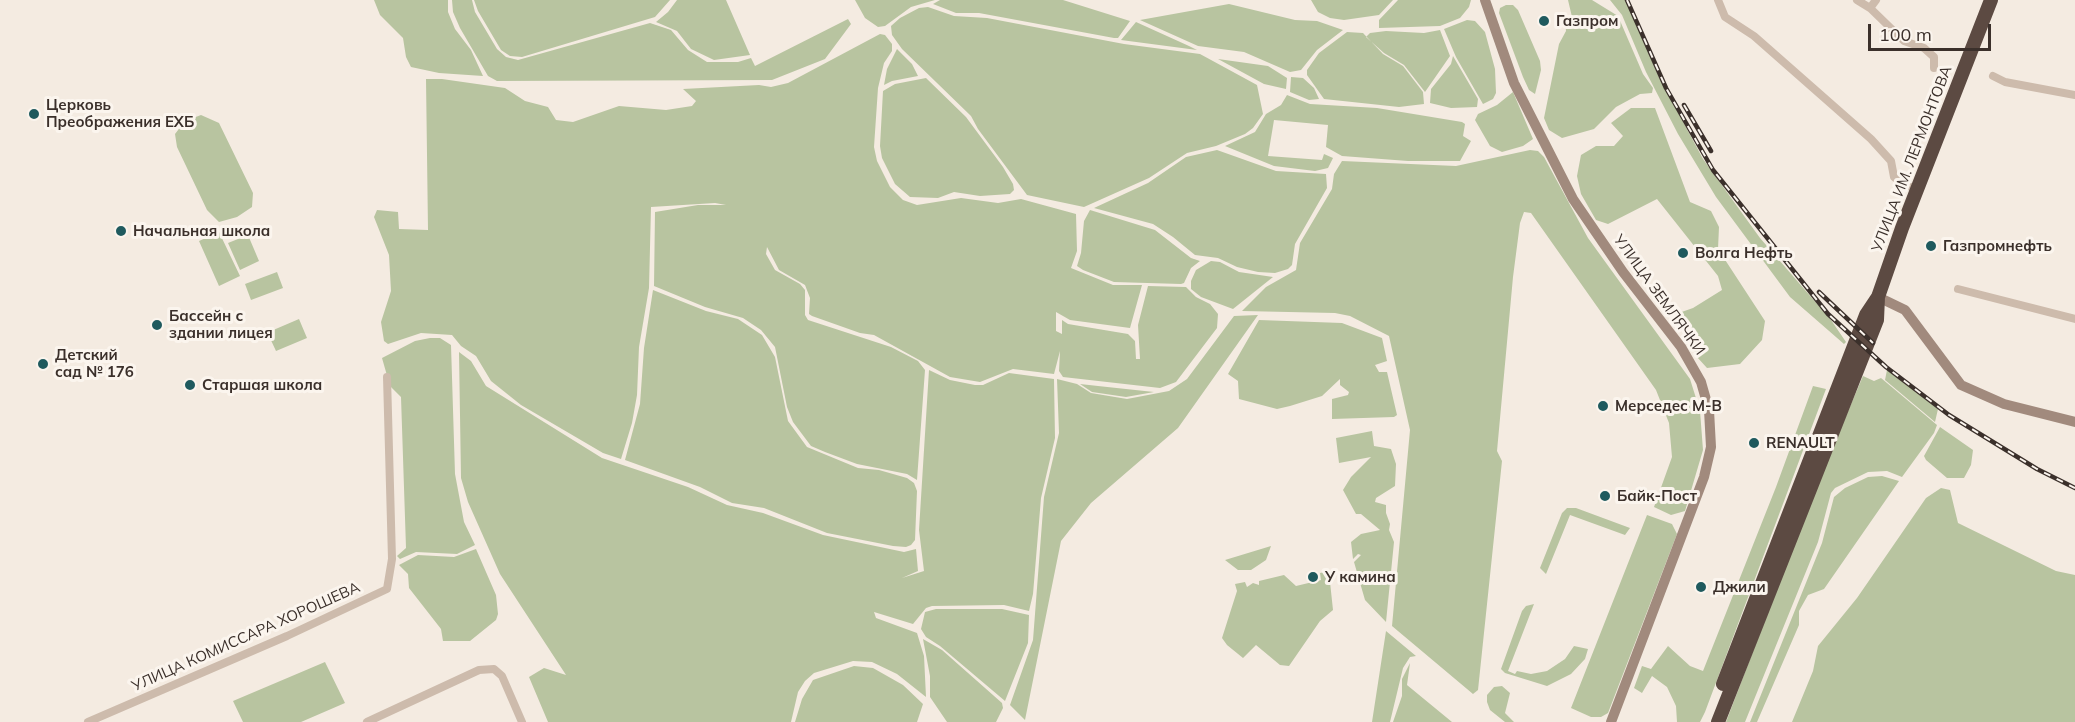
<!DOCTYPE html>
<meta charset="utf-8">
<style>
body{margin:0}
#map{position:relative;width:2075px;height:722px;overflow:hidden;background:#f4ebe1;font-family:Mulish,sans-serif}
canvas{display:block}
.scale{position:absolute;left:1868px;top:24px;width:123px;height:27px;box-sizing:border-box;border:3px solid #3b302b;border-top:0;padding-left:8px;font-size:18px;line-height:21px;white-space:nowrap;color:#3b302b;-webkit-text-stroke:4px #fbf5ee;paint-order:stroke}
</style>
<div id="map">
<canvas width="2075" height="722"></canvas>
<div class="scale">100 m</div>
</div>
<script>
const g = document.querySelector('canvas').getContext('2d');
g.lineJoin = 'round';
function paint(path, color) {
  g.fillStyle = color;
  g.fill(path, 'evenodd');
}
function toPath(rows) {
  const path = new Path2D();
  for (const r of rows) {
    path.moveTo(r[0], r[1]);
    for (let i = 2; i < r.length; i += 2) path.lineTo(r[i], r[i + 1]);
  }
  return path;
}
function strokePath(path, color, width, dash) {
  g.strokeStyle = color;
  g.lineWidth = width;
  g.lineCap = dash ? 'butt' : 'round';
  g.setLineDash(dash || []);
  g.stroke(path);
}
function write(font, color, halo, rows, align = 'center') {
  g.font = font + ' Mulish,sans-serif';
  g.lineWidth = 6;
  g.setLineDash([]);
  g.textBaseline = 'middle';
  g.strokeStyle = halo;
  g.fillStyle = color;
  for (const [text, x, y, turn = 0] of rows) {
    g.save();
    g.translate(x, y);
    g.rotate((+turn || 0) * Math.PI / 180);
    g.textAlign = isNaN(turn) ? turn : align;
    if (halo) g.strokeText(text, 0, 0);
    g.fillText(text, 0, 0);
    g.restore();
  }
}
paint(toPath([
 [374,0,448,0,448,12,455,29,471,50,483,76,439,73,411,67,406,57,403,38,380,15],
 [452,0,472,0,475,12,497,49,506,57,518,60,650,23,671,30,688,50,707,62,738,62,751,58,755,66,848,19,851,24,825,59,772,80,497,81,488,76,460,28,453,12],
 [474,0,670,0,655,17,522,57,510,56,501,50,478,11],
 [677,0,726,0,750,55,714,60,691,49,677,31,656,22,668,12],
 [855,0,935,0,911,7,885,26,878,27,865,18],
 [940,0,1063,0,1130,21,1118,38,1114,38,979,13,956,13,933,4],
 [1311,0,1393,0,1379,15,1344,20,1330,18,1318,12],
 [1398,0,1471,0,1469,7,1460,18,1440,26,1379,28,1379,20],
 [1568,0,1592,0,1618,16,1643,74,1653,88,1652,93,1640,94,1616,107,1594,129,1562,138,1549,130,1544,118,1559,44,1566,31,1565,21,1572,17],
 [1610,0,1626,0,1659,77,1703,159,1760,238,1831,320,1846,342,1844,344,1790,297,1716,197,1678,134,1646,72,1622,15],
 [1229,4,1295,20,1317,21,1343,30,1317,50,1301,70,1290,72,1244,52,1198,46,1140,20],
 [1506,5,1513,5,1518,10,1540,61,1541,70,1535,94,1529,90,1523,77,1499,13,1500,8],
 [928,7,954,16,987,18,1124,44,1200,54,1257,85,1263,114,1253,128,1245,134,1216,146,1187,153,1149,178,1084,207,1027,195,978,129,971,116,902,49,892,35,891,26,900,18,919,8],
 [1467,20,1475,21,1485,32,1495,69,1496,93,1493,99,1483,104,1456,57,1444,29],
 [1136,22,1189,46,1197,50,1121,40],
 [1440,30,1450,56,1425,92,1404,65,1384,53,1366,37,1370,33,1386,31,1424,33],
 [1347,32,1363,33,1383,54,1403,66,1423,92,1424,104,1399,107,1324,99,1307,75,1307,70,1319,53],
 [880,34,885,35,892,44,892,51,884,63,878,88,874,147,877,161,890,187,903,200,917,205,961,198,998,203,1021,199,1076,214,1077,251,1071,268,1113,285,1142,285,1130,328,1070,320,1056,312,1056,331,1062,334,1062,320,1068,324,1128,334,1135,341,1136,359,1140,359,1138,325,1148,286,1186,287,1196,297,1210,304,1218,314,1217,328,1176,382,1160,388,1063,377,1059,371,1060,351,1054,374,1013,369,980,382,950,377,874,335,860,333,812,316,809,314,810,298,805,285,779,270,767,247,766,254,775,270,800,284,805,290,805,315,808,320,891,347,918,361,925,370,917,480,907,474,857,464,825,452,811,446,793,422,787,407,775,347,761,330,743,318,705,307,654,286,655,212,698,205,726,205,715,203,651,207,649,288,639,347,637,395,632,423,621,459,603,453,521,405,491,381,476,356,461,346,452,335,421,333,388,344,384,341,381,322,391,291,389,255,374,217,377,210,398,212,399,229,428,230,426,79,442,79,505,88,525,101,548,107,556,120,573,122,619,106,666,110,692,106,696,101,683,89,759,85,771,87,788,83],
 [897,49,912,64,918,76,892,81,884,85,887,69],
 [1453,56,1478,99,1477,107,1451,108,1430,103,1431,89,1451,64],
 [1218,59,1268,66,1287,78,1286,89,1264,84],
 [1291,77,1303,78,1314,88,1319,99,1309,100,1290,92],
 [926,78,966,117,1003,167,1013,184,1014,190,1010,194,980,196,954,192,938,198,910,197,895,184,882,158,880,146,883,91,895,84],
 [1513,92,1533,139,1523,146,1502,152,1490,146,1475,120,1478,114,1497,105],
 [1287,95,1310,104,1377,108,1462,122,1465,124,1463,136,1471,141,1460,161,1408,161,1342,156,1326,147,1328,125,1274,120,1268,156,1322,160,1324,154,1333,158,1328,168,1315,171,1274,166,1225,146,1255,132,1266,114,1281,105],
 [1631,108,1655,108,1690,202,1711,211,1719,227,1718,249,1765,321,1762,340,1740,364,1707,368,1697,357,1684,328,1673,315,1693,308,1722,290,1718,276,1657,199,1608,224,1596,220,1581,194,1577,176,1581,155,1596,146,1614,146,1623,136,1611,123],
 [201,115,219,123,253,193,252,207,237,217,219,222,207,210,177,147,175,134,185,121],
 [1217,150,1276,171,1326,174,1327,188,1295,244,1292,265,1288,269,1275,273,1258,272,1237,267,1218,258,1195,255,1173,237,1153,224,1094,208,1148,183,1186,157],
 [1530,150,1538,151,1544,157,1588,238,1690,379,1700,411,1703,450,1685,511,1671,515,1654,507,1672,457,1669,423,1656,390,1531,213,1524,212,1520,223,1513,277,1497,451,1502,461,1478,690,1473,694,1392,626,1410,430,1389,336,1350,316,1335,313,1242,311,1266,287,1296,270,1300,243,1332,189,1334,174,1342,161,1456,166],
 [1090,210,1155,230,1191,258,1200,261,1191,268,1184,283,1181,284,1114,282,1083,270,1077,266,1081,253,1084,221],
 [219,232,240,276,219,286,199,241],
 [248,235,259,261,240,270,228,243],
 [1211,261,1220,262,1239,272,1273,277,1233,309,1201,297,1191,289,1191,281,1196,270],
 [277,272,283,288,251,300,245,284],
 [653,290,706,311,738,319,762,335,775,357,788,421,807,447,858,468,879,470,907,478,914,483,917,491,915,540,911,545,906,547,893,546,827,533,764,508,732,503,700,487,625,460,640,404,644,348],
 [1258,315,1178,428,1091,503,1061,541,1025,720,1010,705,1033,640,1044,497,1059,433,1057,379,1077,384,1091,393,1127,399,1169,391,1187,379,1234,316],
 [299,319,307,338,276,351,269,336,271,331],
 [1259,320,1342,323,1382,338,1387,361,1375,365,1379,372,1387,372,1397,415,1394,417,1332,419,1332,399,1348,395,1349,392,1340,385,1340,379,1322,396,1290,406,1277,409,1239,399,1238,381,1228,374],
 [430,338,440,338,451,345,455,474,464,522,475,545,457,554,416,552,400,559,397,556,406,548,401,397,390,386,382,358,415,341],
 [459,352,471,361,486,386,602,458,688,487,727,505,763,513,823,535,904,552,916,549,918,571,902,578,924,571,919,530,929,370,950,380,975,385,983,385,1009,373,1054,379,1055,438,1041,498,1033,594,1029,611,1004,605,932,606,926,608,913,624,874,612,876,618,917,633,924,656,926,697,897,674,872,662,853,661,814,673,805,681,798,692,791,722,548,722,529,677,544,668,566,675,500,574,468,502,461,478],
 [1887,370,1938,409,1935,422,1885,380],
 [1863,376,1874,381,1881,378,1937,425,1934,433,1902,477,1887,471,1868,472,1835,488,1831,493,1818,542,1745,722,1726,722,1815,489],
 [1080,384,1098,386,1154,392,1126,397,1092,392],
 [1813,386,1826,389,1705,712,1700,722,1677,722,1676,706,1667,687,1652,676,1642,693,1634,688,1642,666,1651,669,1668,646,1690,666,1703,671,1776,487],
 [1940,427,1973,450,1971,465,1964,478,1947,478,1926,460,1924,456],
 [1372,431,1374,446,1391,449,1396,464,1395,486,1376,498,1375,502,1386,505,1386,513,1390,524,1389,530,1394,542,1386,622,1365,600,1354,562,1361,555,1358,554,1353,559,1351,542,1361,534,1380,530,1361,514,1356,514,1343,490,1351,477,1371,457,1339,463,1336,438],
 [1882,476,1899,481,1824,589,1808,595,1799,611,1799,625,1757,722,1750,722,1822,543,1834,497,1845,488,1868,477],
 [1941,488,1950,490,1958,523,2056,571,2075,575,2075,722,1792,722,1813,671,1818,646,1857,598,1926,498],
 [1567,508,1576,508,1630,528,1625,535,1570,515,1546,574,1540,568,1562,513],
 [1647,515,1672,524,1677,534,1608,713,1601,717,1591,717,1571,708],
 [1271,546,1266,560,1251,570,1238,570,1225,560],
 [476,549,496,595,498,614,496,620,470,641,443,641,441,629,409,588,408,574,399,565,418,555,454,557],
 [1325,572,1330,582,1333,610,1320,621,1289,666,1280,665,1256,645,1243,658,1227,645,1222,638,1237,591,1235,584,1245,582,1247,587,1253,583,1259,585,1259,581,1284,575,1296,586,1321,580,1320,573],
 [1534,604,1508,671,1515,674,1517,671,1531,674,1547,671,1565,659,1574,646,1588,649,1585,659,1571,674,1547,686,1505,673,1501,669,1522,611,1526,606],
 [936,609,1002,609,1029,615,1028,643,1005,701,940,646,926,637,921,629,925,612],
 [1386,631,1416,656,1410,657,1403,668,1390,722,1372,722],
 [923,639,942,650,1002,703,1003,708,996,722,947,722,930,697,930,676],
 [325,662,345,703,301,722,243,722,233,701],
 [1410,663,1407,685,1452,722,1393,722,1402,696,1402,679],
 [854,666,873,668,903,685,923,704,917,722,795,722,802,699,813,680],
 [1502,686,1510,693,1505,713,1514,722,1505,722,1490,710,1487,702,1487,695,1494,687]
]), '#b8c4a0');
strokePath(toPath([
 [1718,0,1725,17,1754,36,1871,139,1891,161,1894,177,1902,184,1917,189],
 [1857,0,1870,8,1904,41,1924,48,1934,57,1934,68],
 [1870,8,1876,0],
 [1993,76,2005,82,2075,95],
 [1958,289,2075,319],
 [88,722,287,636,387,589,392,559,387,377],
 [367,722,479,670,494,669,502,676,522,722]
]), '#cdbbac', 8);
strokePath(toPath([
 [1485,0,1514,83,1573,199,1623,272,1681,347,1701,382,1709,410,1711,447,1704,477,1611,722],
 [1878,297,1905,310,1961,385,2004,404,2075,422]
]), '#a18a7d', 10);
strokePath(toPath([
 [1723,684,1866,315,1878,297],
 [1718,722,1877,320,1878,297,1902,228,1991,0]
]), '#5c4a42', 14);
const rail = toPath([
 [1627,0,1666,88,1713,170,1828,314,1886,367,1949,415,2037,469,2075,488],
 [1684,105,1711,151],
 [1819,292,1873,343]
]);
strokePath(rail, '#3b302b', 4.5);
strokePath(rail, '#fbf5ee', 2, [7]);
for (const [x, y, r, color] of [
 [1544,21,6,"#1f5a5e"],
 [34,114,6,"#1f5a5e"],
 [121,231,6,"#1f5a5e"],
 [1931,246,6,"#1f5a5e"],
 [1683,253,6,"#1f5a5e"],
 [157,325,6,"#1f5a5e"],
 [43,364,6,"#1f5a5e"],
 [190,385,6,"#1f5a5e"],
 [1603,406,6,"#1f5a5e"],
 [1754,443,6,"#1f5a5e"],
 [1605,496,6,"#1f5a5e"],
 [1313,577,6,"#1f5a5e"],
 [1701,587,6,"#1f5a5e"]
]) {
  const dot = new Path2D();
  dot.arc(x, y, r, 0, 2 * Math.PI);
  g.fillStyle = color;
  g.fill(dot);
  strokePath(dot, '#fbf5ee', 2);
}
write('bold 15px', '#3b302b', '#fbf5ee', [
 ["Газпром",1556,21],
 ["Церковь",46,105],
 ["Преображения ЕХБ",46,122],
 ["Начальная школа",133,231],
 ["Газпромнефть",1943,246],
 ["Волга Нефть",1695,253],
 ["Бассейн с",169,316],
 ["здании лицея",169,333],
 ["Детский",55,355],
 ["сад № 176",55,372],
 ["Старшая школа",202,385],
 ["Мерседес M-B",1615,406],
 ["RENAULT",1766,443],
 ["Байк-Пост",1617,496],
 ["У камина",1325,577],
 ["Джили",1713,587]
], 'left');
write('15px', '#3b302b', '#fbf5ee', [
 ["УЛИЦА ИМ. ЛЕРМОНТОВА",1912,159,-69],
 ["УЛИЦА ЗЕМЛЯЧКИ",1659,295,54],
 ["УЛИЦА КОМИССАРА ХОРОШЕВА",246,637,-24]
]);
</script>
